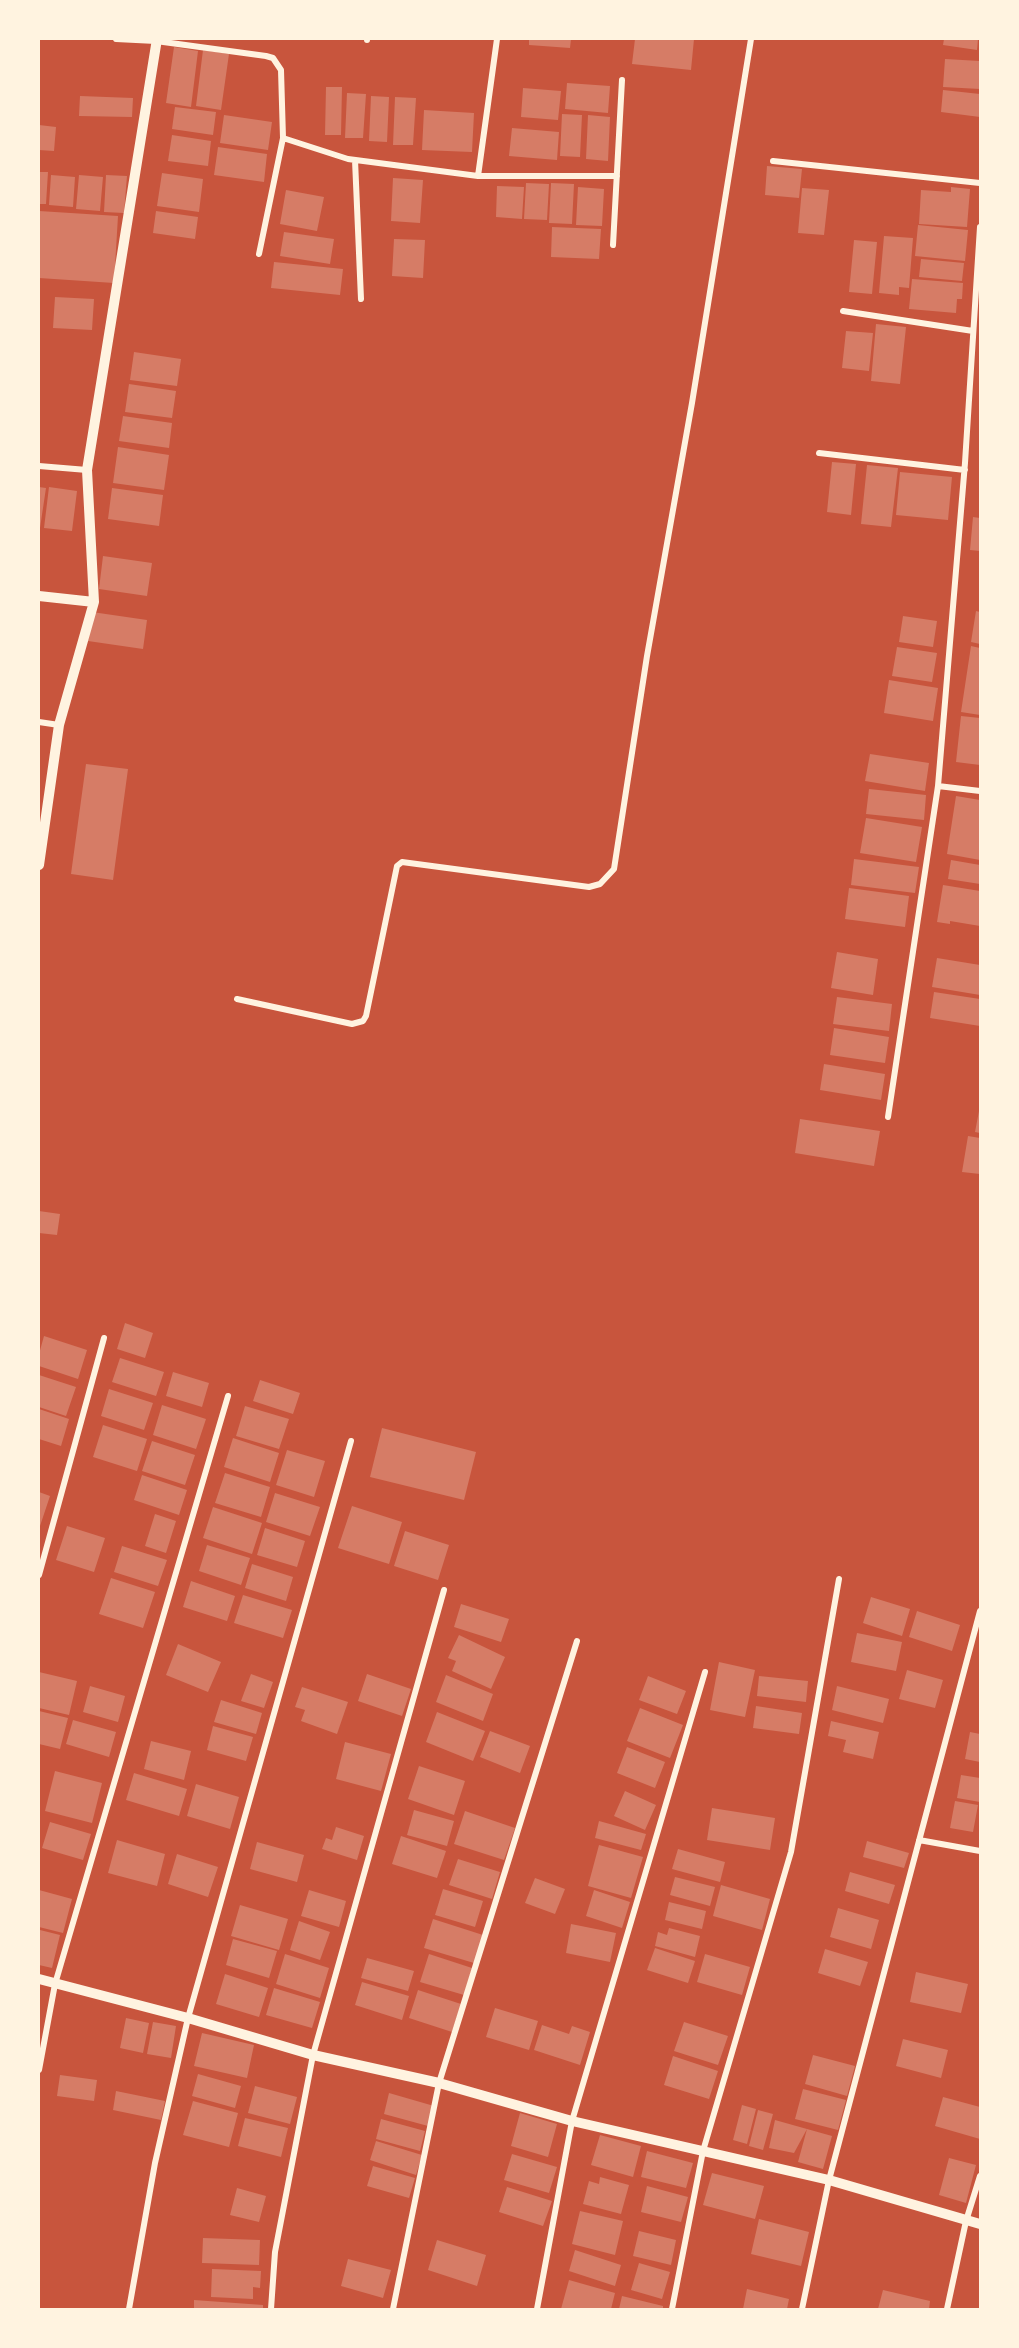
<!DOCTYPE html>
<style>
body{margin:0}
#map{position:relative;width:1019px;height:2348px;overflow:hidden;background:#c8553d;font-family:Ubuntu,sans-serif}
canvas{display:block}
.frame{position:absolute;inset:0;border:40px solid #fff3e0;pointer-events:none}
</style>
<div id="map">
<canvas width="1019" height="2348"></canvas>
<div class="frame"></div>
</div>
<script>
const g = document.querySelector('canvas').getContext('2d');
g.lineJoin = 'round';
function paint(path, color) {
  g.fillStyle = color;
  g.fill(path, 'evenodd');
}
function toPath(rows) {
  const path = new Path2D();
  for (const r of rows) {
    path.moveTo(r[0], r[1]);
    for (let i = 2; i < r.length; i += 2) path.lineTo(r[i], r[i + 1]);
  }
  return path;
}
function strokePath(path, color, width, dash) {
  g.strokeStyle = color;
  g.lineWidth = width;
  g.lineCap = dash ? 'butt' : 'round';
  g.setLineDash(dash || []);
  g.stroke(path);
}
paint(toPath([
 [529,39,571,39,570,48,529,45],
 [635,39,694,39,691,70,632,64],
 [944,39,978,39,977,50,943,45],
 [174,47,198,51,191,107,166,103],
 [203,50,229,54,221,110,196,106],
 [945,59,980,61,980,89,943,87],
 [567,83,610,86,608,113,565,109],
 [326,87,342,87,341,135,325,135],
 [523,88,561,91,558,120,521,117],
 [943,90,980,94,980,117,941,112],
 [347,93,366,94,363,138,345,138],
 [80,96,133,98,132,117,79,116],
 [371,96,389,97,387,142,369,141],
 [395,97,416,98,413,145,393,145],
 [175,107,216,112,213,135,172,129],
 [424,110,474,113,472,152,422,150],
 [562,114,582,115,580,157,560,156],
 [224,115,272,122,268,150,220,143],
 [588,115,610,117,608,161,586,159],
 [39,125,56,127,54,151,39,150],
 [512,128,559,132,557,160,509,156],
 [172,135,211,141,208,166,168,161],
 [218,147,267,154,264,182,214,175],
 [767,166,802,169,799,198,765,195],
 [39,172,48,172,46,204,39,204],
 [162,173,203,179,199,212,157,206],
 [51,175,75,177,73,207,49,205],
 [79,175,103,177,100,211,76,209],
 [106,175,127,176,124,213,104,212],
 [393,178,423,180,420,223,391,221],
 [526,183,549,184,547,220,524,219],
 [551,183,574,184,572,224,549,223],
 [497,186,524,187,522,219,496,217],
 [578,187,604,189,602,226,576,225],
 [951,187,970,189,967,227,919,224,921,190,951,192],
 [802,188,829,190,824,235,798,233],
 [286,190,324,197,317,231,280,224],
 [39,211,118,216,114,283,39,278],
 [156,211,198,217,195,239,153,233],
 [918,225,968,230,965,261,915,256],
 [552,227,601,229,599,259,551,257],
 [284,232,334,239,330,264,280,256],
 [884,236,913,238,909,288,899,287,899,295,879,293],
 [394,239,425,240,423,278,392,276],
 [854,240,877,242,872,294,849,292],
 [921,259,964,263,962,281,919,277],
 [274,262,343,269,340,295,271,288],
 [912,279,963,283,962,299,957,299,956,313,909,309],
 [55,297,94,299,92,330,53,328],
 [876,324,906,327,900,384,871,381],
 [846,331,873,333,869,371,842,368],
 [134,352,181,359,177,386,130,380],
 [129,384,176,391,172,418,125,412],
 [123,416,172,423,169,448,119,441],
 [118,447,169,455,164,490,113,483],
 [832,462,856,464,851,515,827,512],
 [867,465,898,468,891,527,861,524],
 [900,472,952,477,948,520,896,515],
 [39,487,46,488,40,528,39,528],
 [49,487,77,491,72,531,44,528],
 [112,488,163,495,159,526,108,519],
 [973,517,980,518,980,551,970,550],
 [103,556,152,563,147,596,99,589],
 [976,611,980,612,980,644,971,642],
 [92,612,147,620,143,649,88,641],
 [903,616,937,621,933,647,899,642],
 [971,646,980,648,980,715,961,712],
 [897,647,937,653,932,682,892,676],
 [889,680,938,688,933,721,884,713],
 [961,716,980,718,980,765,956,762],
 [870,754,929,763,925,791,865,781],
 [86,764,128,769,113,880,71,874],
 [869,789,926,795,924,820,866,814],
 [956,796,980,800,980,860,947,854],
 [866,818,922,827,916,862,860,853],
 [854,859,919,867,915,893,851,885],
 [951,860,980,865,980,884,948,879],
 [943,885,980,891,980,926,950,921,950,924,937,922],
 [849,888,909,896,905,927,845,919],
 [837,952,878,959,873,995,831,988],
 [937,958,980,965,980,995,932,987],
 [934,992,980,999,980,1026,930,1018],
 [837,997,892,1004,889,1031,833,1024],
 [834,1028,889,1037,885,1063,830,1055],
 [824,1064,885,1074,881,1100,820,1090],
 [979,1111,980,1111,980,1133,975,1132],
 [800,1119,880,1131,874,1166,795,1153],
 [968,1136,980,1138,980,1174,962,1172],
 [39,1211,60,1214,57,1235,39,1233],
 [125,1323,153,1333,145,1358,117,1349],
 [44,1336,87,1350,78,1379,39,1366,39,1354],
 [120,1358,164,1372,156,1396,112,1382],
 [173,1372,209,1383,202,1407,166,1396],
 [39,1375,76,1387,66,1416,39,1407],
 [260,1380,300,1393,293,1414,253,1401],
 [109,1389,153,1403,144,1430,101,1416],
 [162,1405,206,1419,196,1449,153,1435],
 [245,1406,289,1419,279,1449,236,1436],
 [39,1409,69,1419,61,1446,39,1439],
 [103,1425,147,1439,137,1471,93,1457],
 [382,1428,476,1452,464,1500,370,1477],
 [233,1438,279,1453,270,1482,224,1467],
 [152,1441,195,1455,185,1485,142,1471],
 [287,1450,325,1461,314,1497,276,1485],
 [225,1473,270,1487,261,1517,215,1503],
 [142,1475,187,1490,179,1515,134,1500],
 [39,1492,50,1496,39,1529],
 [275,1493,320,1507,310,1536,266,1522],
 [352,1506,402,1522,389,1564,338,1548],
 [213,1507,262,1523,252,1554,203,1538],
 [155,1514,176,1521,166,1553,145,1546],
 [67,1526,105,1538,94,1572,56,1560],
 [265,1528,305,1541,297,1567,257,1555],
 [405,1531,449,1545,438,1580,394,1566],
 [207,1545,250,1558,241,1585,199,1571],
 [122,1546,167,1560,158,1586,114,1572],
 [252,1564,293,1577,286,1601,245,1588],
 [111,1578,155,1592,143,1628,99,1614],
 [191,1581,235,1596,227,1621,183,1607],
 [243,1595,292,1610,283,1638,234,1623],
 [871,1597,910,1609,902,1636,863,1623],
 [461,1604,509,1619,501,1642,454,1627],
 [917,1611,960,1625,952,1651,909,1637],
 [857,1633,902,1642,896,1671,851,1662],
 [459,1635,505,1657,491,1689,452,1671,456,1661,448,1658],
 [178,1644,221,1662,208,1692,166,1675],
 [719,1662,755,1670,745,1717,710,1710],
 [907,1670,943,1680,935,1708,899,1699],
 [39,1672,77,1681,69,1715,39,1708],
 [251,1674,273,1682,264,1708,241,1701],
 [367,1674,411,1689,402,1716,358,1701],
 [446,1675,493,1694,483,1721,436,1702],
 [648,1676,686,1691,677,1714,639,1700],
 [759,1676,808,1681,806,1702,757,1696],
 [90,1686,125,1696,118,1722,83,1712],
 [837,1686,889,1699,883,1723,832,1710],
 [302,1687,348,1702,337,1734,301,1721,305,1710,295,1707],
 [221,1700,262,1713,256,1734,214,1722],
 [756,1706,802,1713,799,1734,753,1728],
 [640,1708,683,1725,670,1758,627,1741],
 [39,1711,68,1718,60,1749,39,1744],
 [437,1712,485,1731,473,1761,426,1742],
 [73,1720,116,1732,109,1757,66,1744],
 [831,1721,879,1732,873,1759,843,1752,846,1740,828,1736],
 [213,1726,253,1737,246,1761,207,1750],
 [490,1731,530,1746,520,1773,480,1757],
 [970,1732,980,1734,980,1762,965,1759],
 [151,1741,191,1751,184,1780,144,1769],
 [345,1742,391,1754,381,1791,336,1779],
 [627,1747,665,1762,655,1788,617,1773],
 [419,1766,465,1781,454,1815,408,1799],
 [55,1771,102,1783,92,1823,45,1811],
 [134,1773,187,1789,179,1816,126,1800],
 [961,1775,980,1778,980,1802,957,1798],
 [196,1784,239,1797,230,1829,187,1816],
 [625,1791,656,1805,645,1830,614,1816],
 [955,1801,978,1805,973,1832,950,1828],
 [712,1808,775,1818,770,1850,707,1840],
 [414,1810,454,1821,447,1846,407,1835],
 [465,1811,515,1828,504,1860,454,1844],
 [599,1821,646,1834,641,1850,595,1838],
 [50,1822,91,1834,83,1860,42,1848],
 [336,1827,364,1836,357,1860,322,1849,326,1838,332,1840],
 [401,1836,446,1851,437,1878,392,1864],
 [117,1840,165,1854,157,1886,108,1873],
 [867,1841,909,1853,904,1868,863,1857],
 [257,1842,304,1855,297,1882,250,1869],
 [599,1845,643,1857,631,1898,588,1886],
 [678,1849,725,1862,720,1882,672,1869],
 [177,1854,218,1867,208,1897,168,1884],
 [458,1859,500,1872,492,1899,449,1885],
 [850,1872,895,1885,889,1904,845,1891],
 [675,1877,715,1887,710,1906,670,1895],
 [535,1878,565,1889,555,1914,525,1903],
 [721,1885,770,1899,762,1930,713,1916],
 [443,1889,483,1901,475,1927,435,1915],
 [39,1890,72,1899,63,1933,39,1927],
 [309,1890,346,1901,339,1927,301,1916],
 [594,1890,630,1902,622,1928,586,1916],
 [669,1902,706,1911,702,1929,665,1920],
 [240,1905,288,1919,279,1950,231,1936],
 [838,1908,879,1920,871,1949,830,1937],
 [433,1919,483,1935,474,1963,424,1948],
 [299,1921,330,1932,320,1960,290,1950],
 [571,1924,616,1933,610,1962,566,1953],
 [669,1928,700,1936,695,1957,655,1946,658,1932,667,1935],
 [40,1930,60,1935,52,1968,39,1965],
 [233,1939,277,1951,269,1978,226,1965],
 [655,1948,695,1961,688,1983,647,1970],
 [825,1949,868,1962,860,1986,818,1973],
 [285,1954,329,1968,320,1998,276,1984],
 [429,1954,472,1968,464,1995,420,1982],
 [705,1954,750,1967,742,1995,697,1982],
 [367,1958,414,1971,408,1991,361,1978],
 [916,1972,968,1984,961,2013,910,2002],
 [225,1974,268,1988,259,2017,216,2004],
 [362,1982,409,1996,402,2020,355,2005],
 [274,1988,320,2002,312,2028,266,2015],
 [418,1990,461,2004,452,2032,409,2018],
 [495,2008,538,2021,529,2050,486,2037],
 [126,2018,149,2023,143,2053,120,2048],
 [153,2022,176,2026,171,2058,147,2054],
 [684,2022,728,2036,718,2065,674,2051],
 [542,2025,569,2034,572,2026,590,2032,580,2065,534,2050],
 [202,2033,254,2045,247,2078,194,2066],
 [903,2039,948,2050,941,2078,896,2066],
 [813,2055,855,2066,847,2096,805,2084],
 [673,2056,718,2071,709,2099,664,2085],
 [198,2074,241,2086,235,2108,192,2096],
 [60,2075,97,2080,94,2101,57,2096],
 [255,2086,297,2097,290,2124,248,2113],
 [803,2089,846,2100,838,2130,795,2119],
 [116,2091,165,2101,161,2120,113,2110],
 [389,2093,434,2106,428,2126,384,2114],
 [943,2097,980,2107,980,2139,935,2126],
 [193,2101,238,2113,229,2147,183,2135],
 [742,2105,756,2109,747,2144,733,2140],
 [758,2110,773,2114,763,2150,749,2146],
 [520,2113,557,2124,548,2157,511,2146],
 [245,2118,288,2128,281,2157,238,2146],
 [381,2119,425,2131,420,2151,376,2139],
 [775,2120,807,2129,794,2153,769,2148],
 [807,2129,832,2136,823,2169,798,2162],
 [600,2135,641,2146,633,2177,591,2165],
 [376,2141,422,2155,416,2175,370,2160],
 [647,2151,693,2163,686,2188,641,2177],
 [512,2154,557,2167,549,2193,504,2180],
 [949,2158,976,2165,966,2203,939,2195],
 [373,2166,415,2178,409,2198,367,2186],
 [712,2173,764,2186,755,2219,703,2205],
 [600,2177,629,2185,621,2214,583,2204,589,2181,599,2184],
 [647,2186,688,2197,681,2222,641,2212],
 [507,2187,552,2201,543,2226,499,2212],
 [237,2188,266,2196,259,2222,230,2215],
 [580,2211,623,2221,615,2255,572,2244],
 [759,2219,809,2232,801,2266,751,2254],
 [639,2231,676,2240,671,2265,633,2256],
 [203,2238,260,2240,259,2265,202,2263],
 [437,2240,486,2255,477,2286,428,2270],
 [575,2250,621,2265,615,2286,569,2271],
 [348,2259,391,2270,383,2298,341,2286],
 [639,2263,670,2272,662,2299,631,2290],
 [212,2269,261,2271,260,2288,253,2287,253,2299,211,2297],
 [569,2280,615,2293,611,2309,561,2309],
 [747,2289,789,2299,787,2309,743,2309],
 [883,2290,930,2301,929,2309,878,2309],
 [622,2296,663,2306,663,2309,619,2309],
 [194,2300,263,2305,263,2309,194,2309]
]), '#d67c66');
strokePath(toPath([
 [116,39,156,41,266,56,273,58,281,70,283,138,259,254],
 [367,40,367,39],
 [283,138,348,159,478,176,617,176],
 [355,160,361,299],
 [773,161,980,183],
 [478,176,497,39],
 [613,245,622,80],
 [843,311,973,331],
 [819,453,965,470],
 [39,466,87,470],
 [39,722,59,725],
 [938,786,980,791],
 [237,999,352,1024,363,1021,366,1016,397,866,402,862,589,887,600,884,614,869,647,656,692,403,751,39],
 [888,1117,938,786,965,463,980,227],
 [39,1575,104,1338],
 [919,1840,980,1851],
 [39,2070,55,1984,228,1396],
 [129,2309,155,2163,188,2018,351,1441],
 [271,2309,275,2252,313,2055,444,1590],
 [393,2309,439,2083,577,1641],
 [537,2309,572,2121,705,1672],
 [672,2309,703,2151,791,1852,839,1579],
 [802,2309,829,2180,980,1611],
 [947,2309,966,2221,980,2176]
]), '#fff3e0', 6);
strokePath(toPath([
 [39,596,94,602],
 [39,865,59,725,94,602,87,470,157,39],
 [39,1979,188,2018,313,2055,439,2083,572,2121,829,2180,980,2224]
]), '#fff3e0', 10);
</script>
